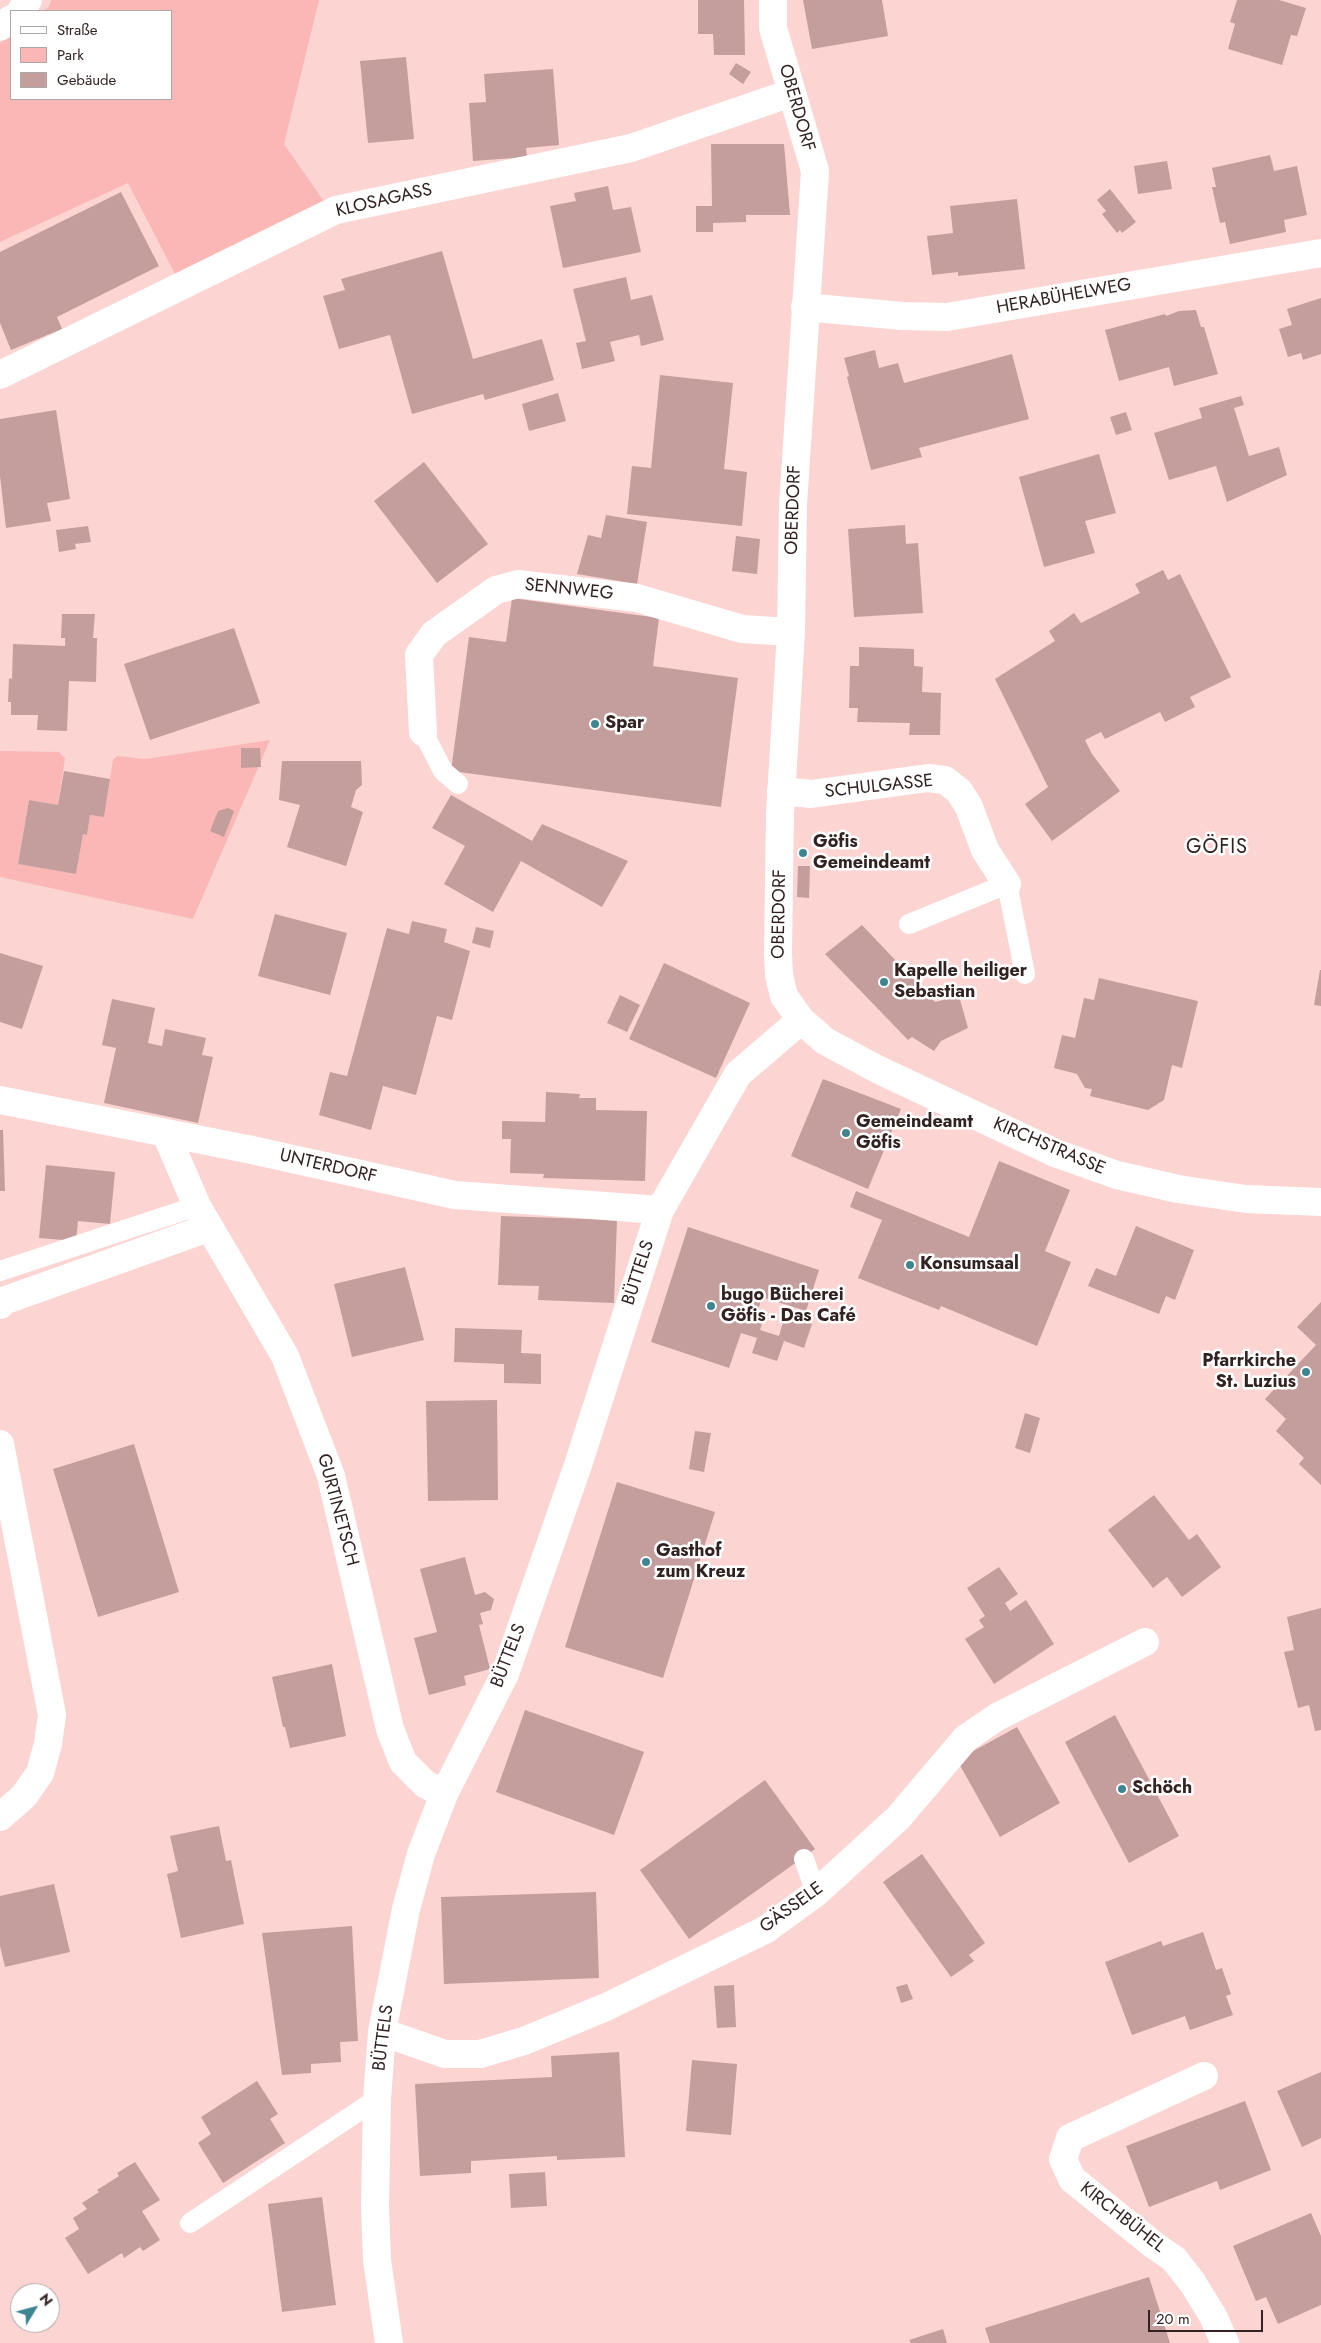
<!DOCTYPE html>
<meta charset="utf-8">
<style>
body{margin:0}
#map{position:relative;width:1321px;height:2343px;overflow:hidden;background:#fcd4d2;font-family:Jost,sans-serif}
canvas{display:block}
.legend{position:absolute;left:10px;top:10px;width:162px;height:90px;box-sizing:border-box;background:#fff;border:1px solid #ada7a7;margin:0;padding:6px 9px;list-style:none;font-size:15px;color:#322322}
.legend li{display:flex;align-items:center;gap:10px;height:25px}
.legend b{width:25px;border:1px solid #ada7a7}
.north{position:absolute;left:10px;top:2283px;width:50px;height:50px;box-sizing:border-box;background:#fff;border:1px solid #ada7a7;border-radius:50%;rotate:53deg;font-size:14px;font-weight:700;line-height:20px;text-align:center;color:#322322}
.north::after{content:'';display:block;margin:auto;width:18px;height:22px;background:#3f8591;clip-path:polygon(50% 0,100% 100%,50% 72%,0 100%)}
.scale{position:absolute;left:1148px;top:2310px;width:115px;height:22px;box-sizing:border-box;border:2px solid #322322;border-top:0;padding-left:6px;font-size:15px;line-height:18px;white-space:nowrap;color:#322322;-webkit-text-stroke:4px #fff;paint-order:stroke}
</style>
<div id="map">
<canvas width="1321" height="2343"></canvas>
<ul class="legend">
<li><b style="height:6px;background:#fff"></b>Straße</li>
<li><b style="height:14px;background:#fab7b6"></b>Park</li>
<li><b style="height:14px;background:#c49e9d"></b>Gebäude</li>
</ul>
<div class="north">N</div>
<div class="scale">20 m</div>
</div>
<script>
const g = document.querySelector('canvas').getContext('2d');
g.lineJoin = 'round';
function paint(path, color) {
  g.fillStyle = color;
  g.fill(path, 'evenodd');
}
function toPath(rows) {
  const path = new Path2D();
  for (const r of rows) {
    path.moveTo(r[0], r[1]);
    for (let i = 2; i < r.length; i += 2) path.lineTo(r[i], r[i + 1]);
  }
  return path;
}
function strokePath(path, color, width, dash) {
  g.strokeStyle = color;
  g.lineWidth = width;
  g.lineCap = dash ? 'butt' : 'round';
  g.setLineDash(dash || []);
  g.stroke(path);
}
function write(font, color, halo, rows, align = 'center') {
  g.font = font + ' Jost,sans-serif';
  g.lineWidth = 5;
  g.setLineDash([]);
  g.textBaseline = 'middle';
  g.strokeStyle = halo;
  g.fillStyle = color;
  for (const [text, x, y, turn = 0] of rows) {
    g.save();
    g.translate(x, y);
    g.rotate((+turn || 0) * Math.PI / 180);
    g.textAlign = isNaN(turn) ? turn : align;
    if (halo) g.strokeText(text, 0, 0);
    g.fillText(text, 0, 0);
    g.restore();
  }
}
paint(toPath([
 [51,0,319,0,284,144,325,203,175,274,128,183,0,242,0,43,11,35,11,99,171,99,171,11,43,11,49,7],
 [270,740,193,919,0,877,0,751,59,752,65,758,58,805,29,800,18,864,76,874,83,834,87,835,90,815,104,817,113,760,117,756,146,759]
]), '#fab7b6');
paint(toPath([
 [698,0,744,0,745,55,714,55,713,34,698,34],
 [803,0,882,0,888,36,812,49],
 [1237,0,1279,0,1306,8,1297,36,1291,35,1282,65,1228,49,1235,24,1230,22],
 [406,57,414,139,368,143,360,61],
 [736,63,751,72,743,84,729,74],
 [553,69,559,145,526,148,527,157,473,161,469,103,486,102,484,74],
 [711,144,784,144,790,215,746,215,746,222,713,223,713,232,696,232,696,206,712,206],
 [1270,155,1274,171,1297,166,1307,215,1284,220,1286,232,1230,244,1225,222,1220,223,1212,187,1216,187,1212,168],
 [1167,161,1172,189,1138,194,1134,166],
 [608,186,613,210,631,207,641,252,563,268,550,206,576,201,574,193],
 [1110,189,1136,222,1122,233,1120,230,1117,233,1102,214,1106,211,1097,200],
 [121,192,159,266,57,317,62,329,11,350,0,323,0,252],
 [1017,199,1025,269,958,276,958,272,932,275,927,236,953,233,950,206],
 [442,251,473,359,542,339,554,380,485,400,483,394,412,414,390,335,339,349,323,296,345,290,341,279],
 [626,277,631,300,652,295,664,340,641,346,639,335,610,342,615,361,582,369,576,343,586,341,573,289],
 [1321,298,1321,354,1303,360,1301,353,1288,357,1279,329,1292,325,1287,309],
 [1196,310,1201,327,1204,327,1218,374,1174,386,1169,367,1119,381,1105,330,1165,314,1166,316,1179,311],
 [875,350,879,368,898,363,904,383,1012,354,1029,419,919,448,922,457,871,470,847,377,849,376,844,358],
 [660,375,733,383,724,469,747,472,742,526,627,514,632,466,651,468],
 [558,393,566,421,529,431,522,404],
 [1241,396,1244,405,1234,408,1249,456,1279,447,1287,475,1227,502,1216,466,1169,480,1154,433,1202,418,1199,408],
 [56,410,70,499,47,503,51,521,6,528,0,476,0,419],
 [1126,412,1132,430,1116,435,1110,417],
 [1099,454,1116,513,1085,521,1095,553,1044,567,1019,477],
 [424,462,488,544,437,583,374,501],
 [606,515,647,522,637,584,577,574,588,535,601,538],
 [905,525,906,544,918,543,923,613,854,617,848,529],
 [88,526,91,542,75,544,76,549,59,552,56,530],
 [736,536,760,539,757,574,732,571],
 [1163,570,1168,580,1180,574,1231,677,1190,697,1195,707,1165,722,1160,712,1105,739,1101,732,1085,740,1092,754,1120,791,1052,841,1025,804,1048,787,995,679,1055,641,1049,631,1074,613,1081,623,1140,593,1135,584],
 [512,598,659,618,653,666,738,678,721,807,451,771,469,637,506,642],
 [62,614,95,614,93,638,97,638,96,682,69,681,67,731,37,730,38,715,11,715,11,702,8,702,9,678,12,679,13,644,65,646,65,638,61,638],
 [234,628,260,703,150,740,124,664],
 [859,647,914,649,914,666,923,667,922,692,941,693,940,735,909,735,910,723,857,722,858,708,849,708,850,666,859,666],
 [241,748,260,748,261,767,241,768],
 [282,761,361,761,362,785,356,790,351,807,363,812,346,866,287,847,300,805,279,800],
 [64,771,110,779,104,817,90,815,87,835,83,834,76,874,18,864,29,800,58,805],
 [451,795,532,841,542,824,628,861,602,907,521,861,493,912,444,884,465,846,432,828],
 [228,808,234,811,224,837,210,831,218,811],
 [798,866,810,866,809,898,797,897],
 [275,914,347,933,330,995,258,976],
 [412,921,447,929,444,942,470,951,452,1020,437,1016,416,1095,383,1086,371,1130,319,1115,330,1072,347,1076,387,928,409,934],
 [862,925,935,1002,959,996,968,1028,941,1041,934,1051,912,1037,908,1040,825,954],
 [476,927,494,931,490,948,472,943],
 [0,953,43,966,22,1029,0,1022],
 [664,963,750,1003,716,1078,629,1039],
 [1320,970,1321,970,1321,1006,1314,1005],
 [1099,978,1198,1001,1182,1068,1172,1065,1164,1100,1148,1110,1090,1096,1092,1089,1085,1088,1077,1074,1054,1068,1062,1035,1075,1038,1084,998,1094,1000],
 [620,995,640,1005,627,1032,607,1023],
 [112,999,155,1008,148,1043,162,1046,165,1029,206,1038,202,1055,213,1057,198,1123,104,1103,116,1048,102,1045],
 [823,1079,901,1109,868,1189,791,1156],
 [546,1092,580,1094,579,1098,596,1098,596,1110,647,1111,645,1181,543,1178,544,1174,510,1173,511,1139,502,1139,502,1121,545,1122],
 [0,1130,3,1130,5,1191,0,1191],
 [999,1161,1070,1190,1045,1251,1071,1262,1037,1346,941,1306,939,1310,858,1278,882,1220,850,1207,856,1191,969,1237],
 [46,1165,115,1172,110,1224,78,1221,76,1241,39,1238],
 [501,1216,617,1220,614,1303,538,1300,539,1286,498,1285],
 [1136,1226,1194,1250,1175,1300,1166,1296,1159,1314,1088,1286,1096,1268,1116,1276],
 [688,1227,819,1270,806,1311,762,1297,757,1314,764,1317,760,1330,779,1336,785,1315,812,1324,804,1348,784,1341,777,1361,752,1353,757,1338,741,1333,729,1368,651,1342],
 [405,1267,424,1340,352,1357,334,1284],
 [1321,1302,1321,1485,1299,1464,1304,1458,1276,1431,1286,1419,1265,1399,1316,1345,1297,1327],
 [455,1328,522,1330,521,1353,541,1354,541,1384,504,1383,504,1364,454,1362],
 [497,1400,498,1500,428,1501,426,1401],
 [1025,1413,1040,1418,1030,1453,1015,1448],
 [695,1431,711,1433,704,1472,689,1469],
 [134,1444,179,1592,98,1617,53,1469],
 [617,1482,715,1512,663,1678,565,1647],
 [1154,1495,1189,1540,1197,1534,1221,1567,1182,1597,1167,1577,1153,1588,1108,1530],
 [465,1557,475,1595,485,1592,494,1599,491,1610,480,1613,483,1624,479,1625,490,1669,464,1676,466,1685,429,1695,414,1638,437,1632,420,1569],
 [999,1567,1018,1594,1005,1603,1010,1611,1026,1600,1054,1644,994,1684,965,1639,984,1627,979,1620,985,1616,967,1588],
 [1321,1608,1321,1730,1315,1731,1309,1705,1298,1708,1284,1652,1294,1650,1287,1617],
 [332,1664,346,1736,290,1748,285,1727,283,1727,272,1677],
 [525,1710,644,1752,614,1835,496,1792],
 [1115,1715,1179,1836,1129,1863,1065,1742],
 [1017,1727,1060,1803,1000,1837,957,1760],
 [765,1780,815,1849,689,1939,640,1870],
 [219,1826,226,1861,231,1860,244,1924,181,1938,167,1874,178,1871,170,1836],
 [922,1854,985,1943,969,1955,974,1961,951,1977,883,1882],
 [54,1884,70,1952,5,1967,0,1946,0,1896],
 [596,1892,599,1978,444,1984,441,1897],
 [352,1926,358,2041,340,2042,341,2062,311,2064,311,2073,282,2075,262,1933],
 [1203,1932,1216,1970,1222,1968,1231,1994,1226,1996,1233,2015,1190,2030,1185,2016,1132,2035,1105,1962,1161,1941,1163,1946],
 [907,1984,913,1999,901,2003,896,1987],
 [734,1985,736,2027,717,2028,714,1986],
 [619,2052,625,2157,557,2160,557,2156,471,2161,471,2173,420,2176,415,2084,552,2077,551,2056],
 [692,2060,737,2064,731,2135,686,2131],
 [1321,2072,1321,2138,1302,2147,1277,2091],
 [257,2081,278,2114,270,2119,285,2143,223,2183,198,2143,211,2134,201,2117],
 [1245,2101,1271,2170,1220,2190,1217,2181,1149,2207,1126,2146],
 [135,2162,160,2200,142,2211,160,2240,143,2251,140,2247,124,2258,122,2253,88,2274,65,2238,79,2229,73,2218,87,2209,82,2203,99,2192,97,2190,119,2176,117,2173],
 [545,2172,547,2206,511,2208,509,2174],
 [322,2197,336,2305,282,2312,268,2204],
 [1311,2213,1321,2236,1321,2305,1278,2324,1266,2297,1256,2301,1233,2246],
 [1149,2277,1170,2343,990,2343,985,2328],
 [943,2329,947,2343,911,2343,909,2340]
]), '#c49e9d');
strokePath(toPath([
 [423,732,443,771,458,784],
 [909,924,1007,884,1025,974],
 [0,1271,197,1206],
 [804,1859,816,1893],
 [190,2223,377,2099]
]), '#fff', 20);
strokePath(toPath([
 [21,11,28,0],
 [0,27,11,19],
 [805,307,902,316,947,317,1321,253],
 [0,375,336,210,631,148,791,93],
 [423,732,419,655,434,634,496,590,518,584,637,598,742,629,791,632],
 [781,791,811,794,928,778,945,780,959,791,969,807,985,850,1007,884],
 [0,1100,252,1150,455,1195,660,1210],
 [166,1134,197,1206,285,1356,331,1476,390,1729,403,1762,425,1784,444,1794],
 [0,1305,3,1301,208,1228],
 [0,1444,52,1715,48,1744,40,1773,24,1796,0,1817],
 [382,2032,445,2054,480,2054,524,2041,606,2007,765,1930,816,1893,898,1818,966,1738,997,1717,1145,1642],
 [1204,2076,1070,2138,1063,2159,1072,2179,1155,2246,1174,2259,1192,2282,1213,2316,1225,2343],
 [389,2343,377,2260,375,2207,377,2099,382,2032,406,1909,421,1854,444,1794,505,1674,578,1465,660,1210,738,1074,801,1020]
]), '#fff', 28);
strokePath(toPath([
 [773,0,773,28,815,171,793,505,791,632,780,814,778,953,779,975,784,996,801,1020,825,1041,877,1069,1055,1153,1117,1175,1178,1189,1246,1199,1321,1202]
]), '#fff', 28);
for (const [x, y, r, color] of [
 [595,724,5,"#3f8591"],
 [803,853,5,"#3f8591"],
 [884,982,5,"#3f8591"],
 [846,1133,5,"#3f8591"],
 [910,1265,5,"#3f8591"],
 [711,1306,5,"#3f8591"],
 [1306,1372,5,"#3f8591"],
 [646,1562,5,"#3f8591"],
 [1122,1789,5,"#3f8591"]
]) {
  const dot = new Path2D();
  dot.arc(x, y, r, 0, 2 * Math.PI);
  g.fillStyle = color;
  g.fill(dot);
  strokePath(dot, '#fff', 2);
}
write('18px', '#322322', '#fff', [
 ["OBERDORF",796,108,74],
 ["KLOSAGASS",384,201,-13],
 ["HERABÜHELWEG",1064,297,-10],
 ["OBERDORF",794,510,-88],
 ["SENNWEG",569,590,6],
 ["SCHULGASSE",879,787,-6],
 ["OBERDORF",780,914,-89],
 ["KIRCHSTRASSE",1049,1147,23],
 ["UNTERDORF",328,1167,13],
 ["BÜTTELS",639,1273,-72],
 ["GURTINETSCH",337,1510,75],
 ["BÜTTELS",509,1656,-69],
 ["GÄSSELE",792,1908,-36],
 ["BÜTTELS",384,2038,-83],
 ["KIRCHBÜHEL",1122,2218,38]
]);
write('bold 18px', '#322322', '#fff', [
 ["Spar",605,724],
 ["Göfis",813,843],
 ["Gemeindeamt",813,864],
 ["Kapelle heiliger",894,972],
 ["Sebastian",894,993],
 ["Gemeindeamt",856,1123],
 ["Göfis",856,1144],
 ["Konsumsaal",920,1265],
 ["bugo Bücherei",721,1296],
 ["Göfis - Das Café",721,1317],
 ["Pfarrkirche",1296,1362,"right"],
 ["St. Luzius",1296,1383,"right"],
 ["Gasthof",656,1552],
 ["zum Kreuz",656,1573],
 ["Schöch",1132,1789]
], 'left');
g.letterSpacing = '1px';
write('20px', '#322322', '#fff', [
 ["GÖFIS",1217,848]
]);
g.letterSpacing = '0px';
</script>
